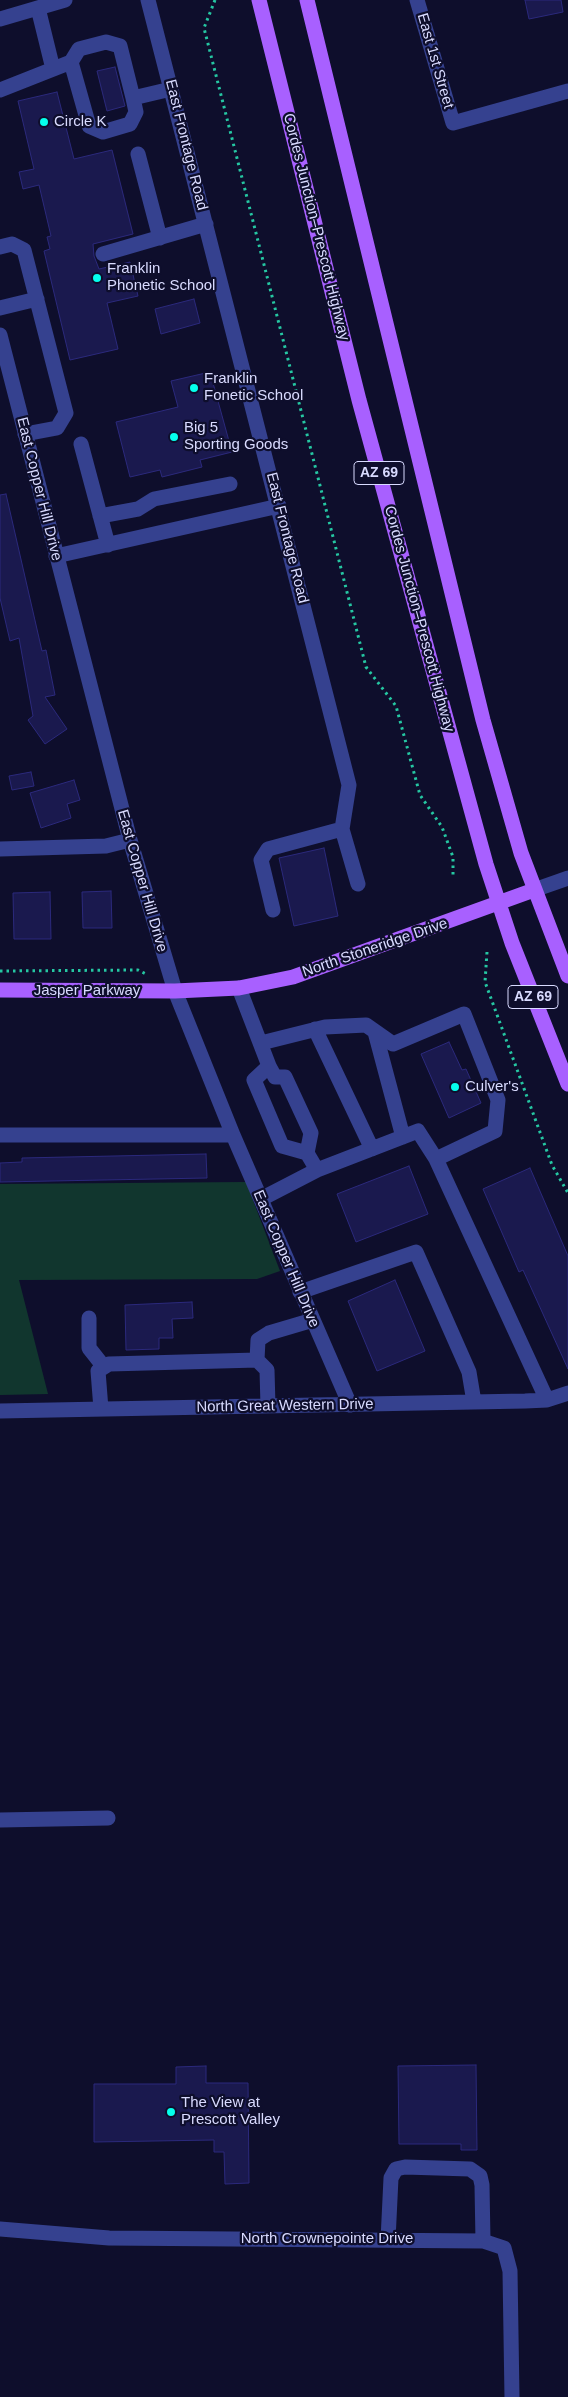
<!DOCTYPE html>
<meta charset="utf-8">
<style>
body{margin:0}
canvas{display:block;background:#0e0e2c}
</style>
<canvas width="568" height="2397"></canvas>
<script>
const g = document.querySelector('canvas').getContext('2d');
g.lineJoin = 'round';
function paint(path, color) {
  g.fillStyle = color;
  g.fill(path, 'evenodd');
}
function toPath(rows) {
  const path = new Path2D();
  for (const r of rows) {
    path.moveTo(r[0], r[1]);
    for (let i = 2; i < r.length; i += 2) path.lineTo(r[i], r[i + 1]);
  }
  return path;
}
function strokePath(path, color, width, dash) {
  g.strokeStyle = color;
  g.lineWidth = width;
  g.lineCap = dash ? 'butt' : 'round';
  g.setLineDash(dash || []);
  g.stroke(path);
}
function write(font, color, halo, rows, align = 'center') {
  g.font = font + ' Arial,sans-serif';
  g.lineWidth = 4.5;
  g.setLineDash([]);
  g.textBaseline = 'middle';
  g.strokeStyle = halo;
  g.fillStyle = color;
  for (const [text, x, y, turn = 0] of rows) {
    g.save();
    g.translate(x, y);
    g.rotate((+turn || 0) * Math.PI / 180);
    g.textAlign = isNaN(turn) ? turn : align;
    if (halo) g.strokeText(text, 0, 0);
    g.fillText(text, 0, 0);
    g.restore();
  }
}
paint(toPath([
 [246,1182,280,1271,257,1279,19,1280,48,1394,0,1395,0,1184]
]), '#11362e');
const building = toPath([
 [525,0,561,0,563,12,529,19,525,0],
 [115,67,125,106,107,111,97,71,115,67],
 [57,92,74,159,112,150,133,234,93,244,94,256,99,269,130,262,138,296,107,303,118,349,70,360,44,251,50,249,47,237,51,236,39,185,23,189,19,172,34,169,18,101,57,92],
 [194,299,200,323,161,334,155,309,194,299],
 [210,372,232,452,200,460,202,467,162,477,160,470,130,477,116,422,178,407,171,381,210,372],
 [6,494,42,651,46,650,55,695,45,697,67,729,45,744,28,720,33,716,19,638,10,641,0,598,0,495,6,494],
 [31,772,34,786,12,790,9,776,31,772],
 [74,780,80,800,67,804,71,818,41,828,30,793,74,780],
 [324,848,338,916,294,926,279,858,324,848],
 [111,891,112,928,83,928,82,892,111,891],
 [50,892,51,939,14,939,13,893,50,892],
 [449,1042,462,1070,466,1069,481,1103,449,1118,421,1054,449,1042],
 [206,1154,207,1178,0,1182,0,1163,22,1162,22,1158,206,1154],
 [409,1166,428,1214,356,1242,337,1194,409,1166],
 [530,1168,568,1256,568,1369,523,1270,519,1272,483,1189,530,1168],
 [395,1280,425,1351,377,1371,348,1301,395,1280],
 [192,1302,193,1318,172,1319,173,1338,159,1338,159,1349,126,1350,125,1305,192,1302],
 [476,2065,477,2150,461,2150,461,2144,399,2144,398,2066,476,2065],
 [206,2066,206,2083,248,2083,249,2183,225,2184,224,2152,214,2152,214,2140,94,2142,94,2084,176,2084,176,2067,206,2066]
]);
paint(building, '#1a194e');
strokePath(building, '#2b297c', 1);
strokePath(toPath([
 [215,0,204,28,366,667,396,706,420,795,442,827,453,857,453,878],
 [487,952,485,982,552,1165,568,1193],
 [0,971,138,970,146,974]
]), '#25c7a2', 3, [2.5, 4]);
strokePath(toPath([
 [148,0,349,785,342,829,268,849,261,860,273,910],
 [417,0,453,123,568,91],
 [38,8,53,69],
 [0,19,65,0],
 [0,90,71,62],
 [133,98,120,46,106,42,79,49,71,62,89,126,103,132,130,124,136,112,133,98,171,89],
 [138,154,160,238],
 [0,247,12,244,24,250,66,413,57,428,25,434],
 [103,254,206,224],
 [0,308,37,299],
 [0,335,130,840,175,991,233,1135,350,1405],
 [81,444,108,545],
 [100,516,138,509,154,499,230,484],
 [56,556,279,506],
 [342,829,358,884],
 [0,849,106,846,130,840],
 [534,890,568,878],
 [239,988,269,1066,254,1080,282,1146,307,1153,317,1170,261,1199],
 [315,1029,372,1149],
 [375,1032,403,1137],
 [261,1043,325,1027,366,1025,393,1044,464,1014,498,1100,495,1131,436,1159,418,1131,317,1170],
 [269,1066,275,1077,285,1077,311,1133,307,1153],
 [0,1135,233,1135],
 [436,1159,547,1400],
 [300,1292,416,1252,469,1372,474,1402],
 [89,1318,89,1348,104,1367],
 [257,1360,258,1340,269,1333,313,1320],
 [101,1409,98,1371,109,1364,257,1360,267,1370,268,1406],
 [0,1411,525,1401,547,1400,568,1393],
 [0,1820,108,1818],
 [0,2229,109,2238,483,2241,504,2248,510,2271,512,2397],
 [388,2240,391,2178,396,2169,405,2167,470,2169,480,2176,482,2185,483,2241]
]), '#35418f', 15);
strokePath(toPath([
 [259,0,359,400,486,864,512,943,568,1084],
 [307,0,483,720,521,853,568,976],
 [0,990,175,991,239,988,293,977,534,890]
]), '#a860ff', 15);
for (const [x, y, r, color] of [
 [44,122,5,"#05ffed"],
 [97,278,5,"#05ffed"],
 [194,388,5,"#05ffed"],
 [174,437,5,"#05ffed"],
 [455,1087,5,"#05ffed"],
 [171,2112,5,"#05ffed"]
]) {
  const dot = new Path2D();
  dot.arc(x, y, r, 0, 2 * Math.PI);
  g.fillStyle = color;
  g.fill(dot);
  strokePath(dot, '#0e0e2c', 2);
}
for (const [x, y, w] of [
 [379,473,50],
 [533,997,50]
]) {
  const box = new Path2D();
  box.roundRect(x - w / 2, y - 11.5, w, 23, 4);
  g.fillStyle = '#0e0e2c';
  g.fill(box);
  strokePath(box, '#d9dbff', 1);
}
write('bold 14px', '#d9dbff', null, [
 ["AZ 69",379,473],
 ["AZ 69",533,997]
]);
write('15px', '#d9dbff', '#0e0e2c', [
 ["East 1st Street",435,61,74],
 ["East Frontage Road",186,145,76],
 ["Cordes Junction–Prescott Highway",316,227,76],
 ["East Copper Hill Drive",39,489,76],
 ["East Frontage Road",287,538,76],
 ["Cordes Junction–Prescott Highway",419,619,75],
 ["East Copper Hill Drive",142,881,74],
 ["North Stoneridge Drive",375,948,-19],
 ["Jasper Parkway",87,991],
 ["East Copper Hill Drive",286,1259,67],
 ["North Great Western Drive",285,1406,-1],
 ["North Crownepointe Drive",327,2239]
]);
write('15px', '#d9dbff', '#0e0e2c', [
 ["Circle K",54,122],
 ["Franklin",107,269],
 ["Phonetic School",107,286],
 ["Franklin",204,379],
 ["Fonetic School",204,396],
 ["Big 5",184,428],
 ["Sporting Goods",184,445],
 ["Culver's",465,1087],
 ["The View at",181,2103],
 ["Prescott Valley",181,2120]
], 'left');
</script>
